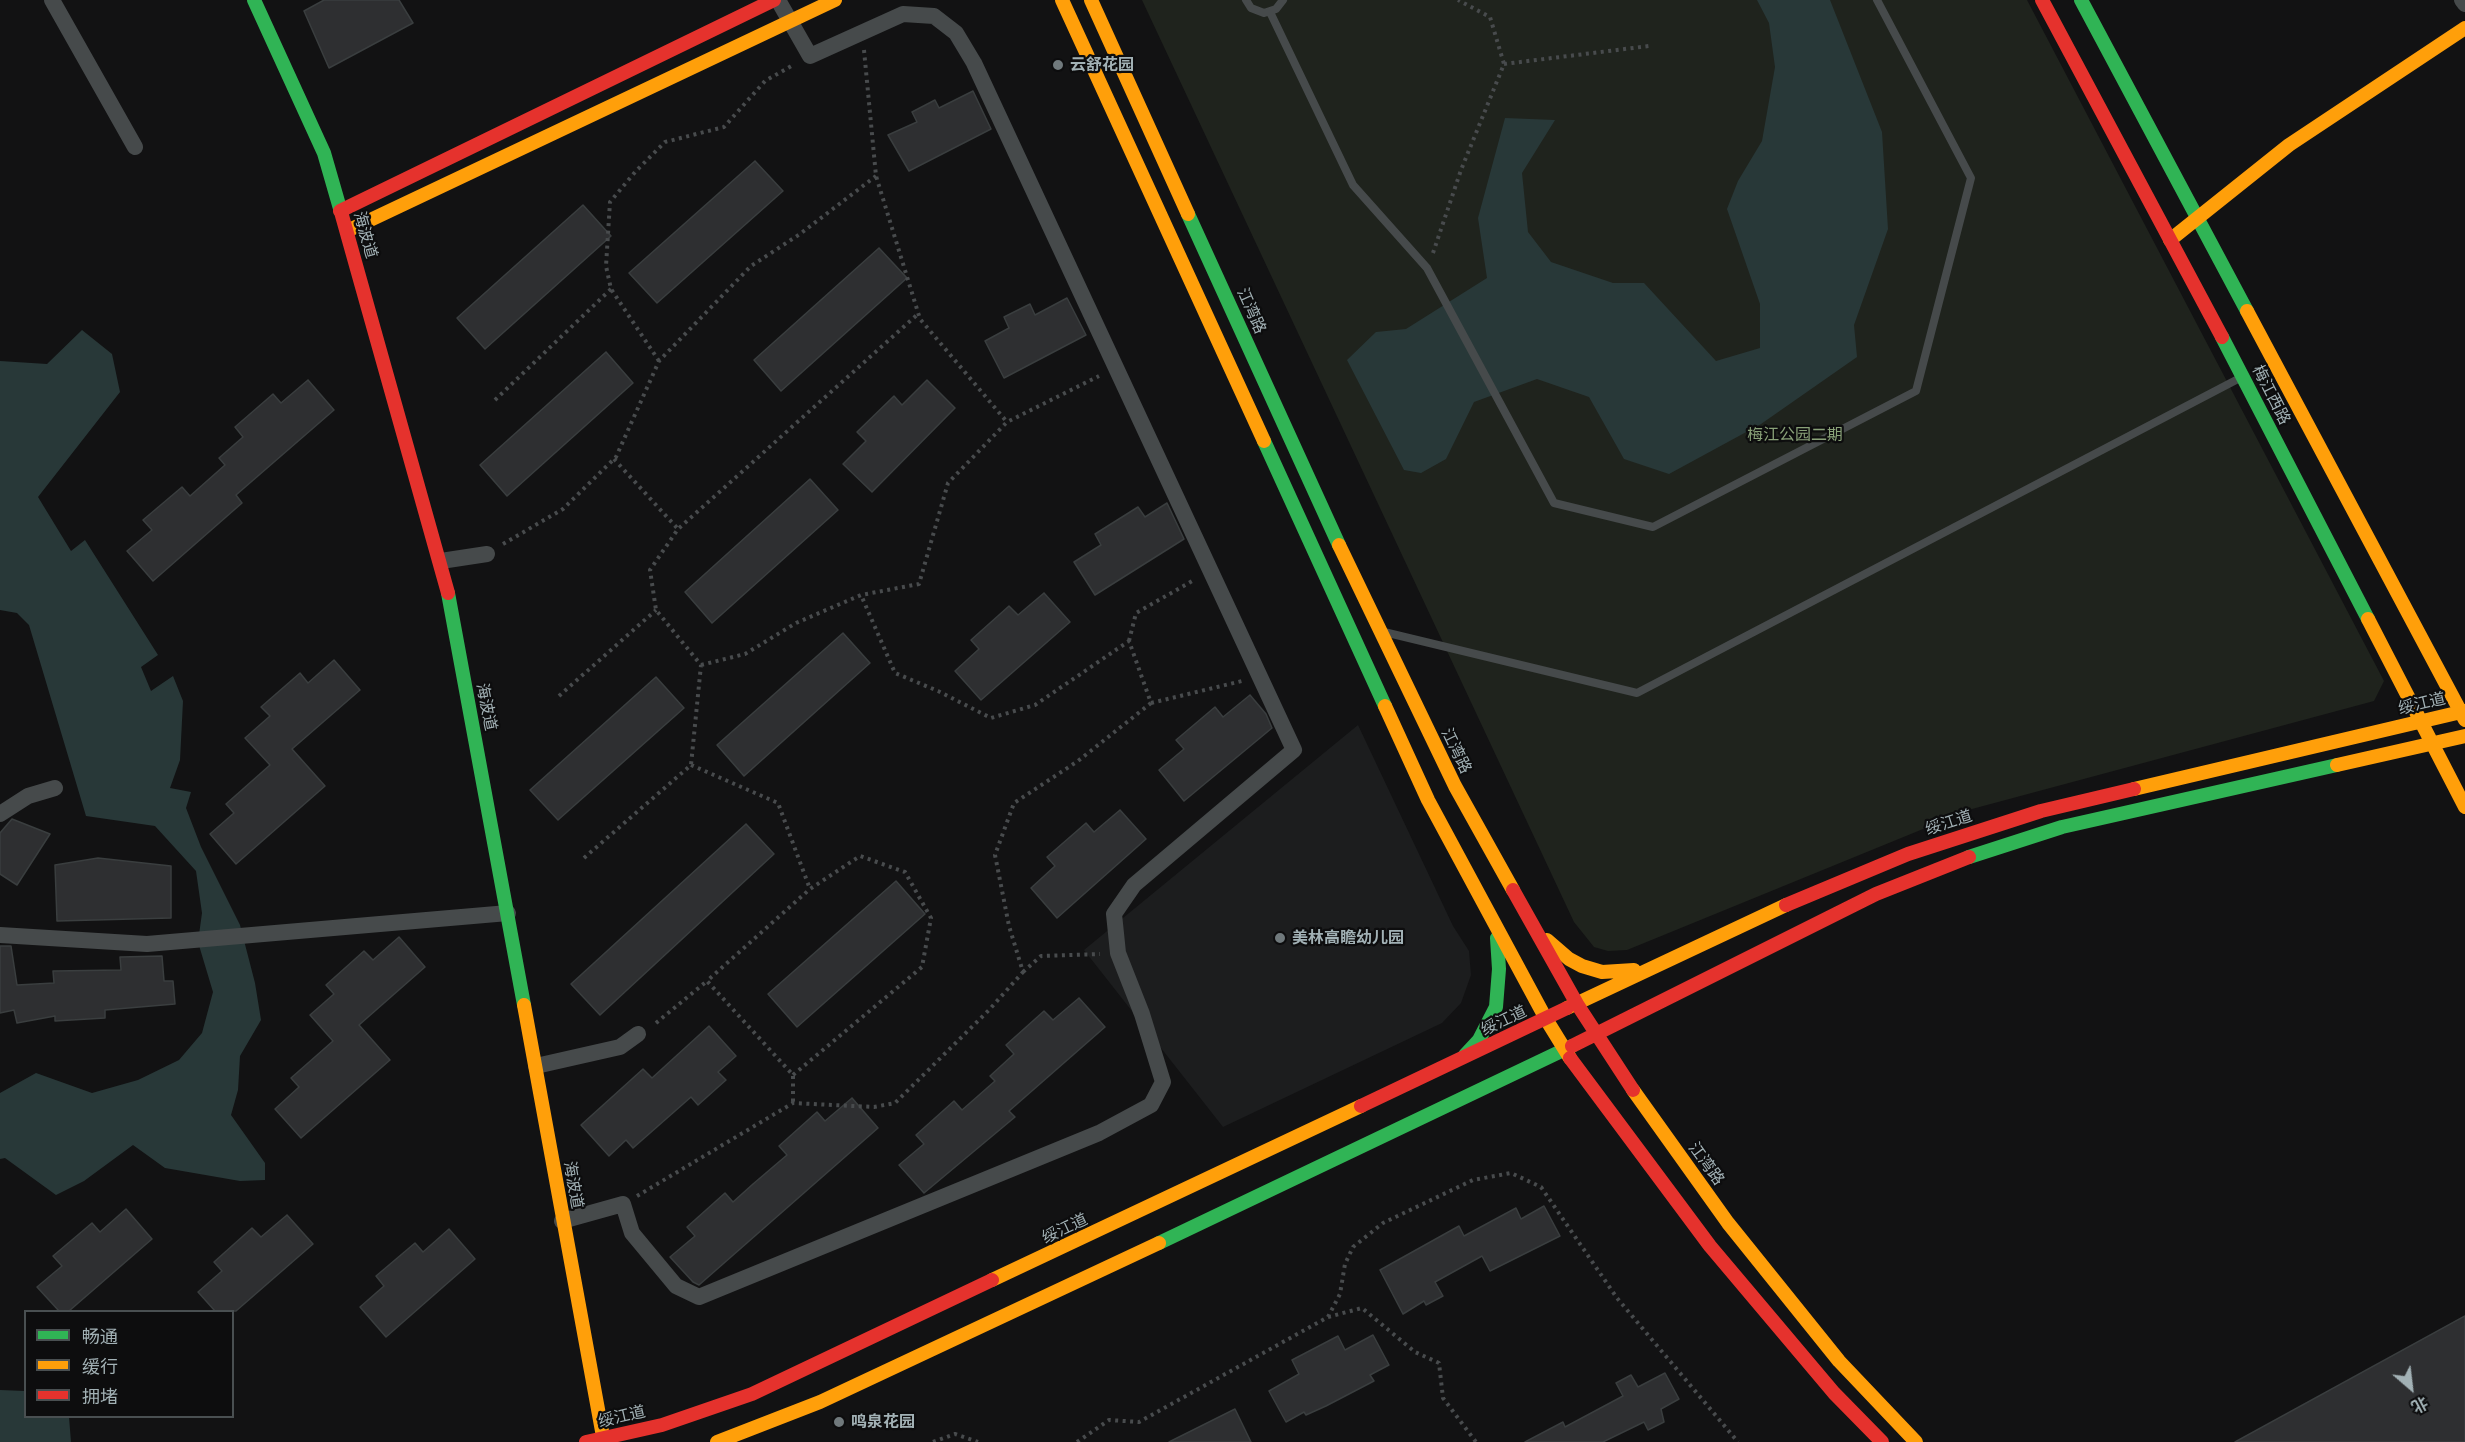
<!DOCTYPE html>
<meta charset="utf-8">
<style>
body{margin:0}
#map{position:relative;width:2465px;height:1442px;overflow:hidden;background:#121213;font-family:Figtree,"Noto Sans SC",sans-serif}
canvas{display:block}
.legend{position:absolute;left:24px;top:1310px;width:210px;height:108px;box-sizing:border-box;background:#0d0d0e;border:2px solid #494f51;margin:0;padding:8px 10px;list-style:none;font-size:18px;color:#a2b1b5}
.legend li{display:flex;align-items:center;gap:12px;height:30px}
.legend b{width:30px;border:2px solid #494f51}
.north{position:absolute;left:2381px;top:1358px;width:60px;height:60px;-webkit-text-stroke:4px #0d0d0e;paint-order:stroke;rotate:152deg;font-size:16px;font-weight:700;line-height:24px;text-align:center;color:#a2b1b5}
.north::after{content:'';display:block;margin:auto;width:21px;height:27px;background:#a2b1b5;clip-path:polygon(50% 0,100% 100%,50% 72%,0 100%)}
</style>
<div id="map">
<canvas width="2465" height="1442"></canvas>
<ul class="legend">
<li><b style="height:8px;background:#30b455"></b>畅通</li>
<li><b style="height:8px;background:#ff9f0a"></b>缓行</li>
<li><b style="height:8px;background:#e5322d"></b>拥堵</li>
</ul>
<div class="north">北</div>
</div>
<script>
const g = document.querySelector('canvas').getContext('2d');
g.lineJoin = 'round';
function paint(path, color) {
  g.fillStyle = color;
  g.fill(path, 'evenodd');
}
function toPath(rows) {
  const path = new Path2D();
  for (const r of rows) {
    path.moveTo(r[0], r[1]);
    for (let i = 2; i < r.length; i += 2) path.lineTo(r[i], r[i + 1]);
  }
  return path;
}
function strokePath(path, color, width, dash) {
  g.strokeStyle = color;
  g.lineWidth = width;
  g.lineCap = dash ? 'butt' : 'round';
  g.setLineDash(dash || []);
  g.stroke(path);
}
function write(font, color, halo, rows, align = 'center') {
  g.font = font + ' Figtree,"Noto Sans SC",sans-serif';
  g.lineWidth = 4.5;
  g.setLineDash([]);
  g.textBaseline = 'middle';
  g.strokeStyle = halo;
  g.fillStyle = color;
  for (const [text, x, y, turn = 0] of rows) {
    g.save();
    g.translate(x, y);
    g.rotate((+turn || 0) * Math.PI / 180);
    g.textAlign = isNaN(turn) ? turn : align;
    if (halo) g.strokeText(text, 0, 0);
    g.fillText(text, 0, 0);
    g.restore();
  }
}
paint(toPath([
 [1358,725,1453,926,1469,951,1471,975,1461,1003,1442,1023,1223,1127,1084,950]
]), '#1c1d1e');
paint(toPath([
 [1142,0,2027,0,2384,681,2374,701,1972,809,1627,950,1608,951,1594,947,1574,922]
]), '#1f231d');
paint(toPath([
 [1757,0,1830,0,1882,132,1888,229,1854,325,1857,357,1761,424,1669,474,1624,459,1589,397,1537,379,1474,402,1446,459,1421,473,1404,470,1347,360,1376,332,1406,329,1487,278,1478,218,1505,118,1555,120,1522,173,1528,232,1551,262,1613,283,1644,283,1716,361,1760,348,1760,304,1727,209,1738,181,1762,141,1775,67,1769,23],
 [82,330,112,354,120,392,38,497,71,551,85,540,158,655,141,667,151,691,173,676,183,701,180,760,170,788,191,792,186,808,201,847,240,925,255,983,261,1020,240,1056,238,1090,231,1115,265,1163,265,1180,240,1181,165,1168,133,1145,84,1181,56,1195,5,1158,0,1159,0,1093,36,1073,92,1093,138,1080,179,1060,202,1033,213,992,198,942,202,913,196,871,155,826,86,816,29,625,17,613,0,610,0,361,47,364],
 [0,1390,25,1391,26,1416,69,1417,71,1442,0,1442]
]), '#283838');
const building = toPath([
 [324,0,399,0,413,23,329,68,304,11,324,0],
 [973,91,991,129,909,171,888,135,917,122,912,112,935,100,939,108,973,91],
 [755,161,783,191,657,303,629,273,755,161],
 [583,205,611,236,485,349,457,318,583,205],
 [879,248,907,278,781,391,754,360,879,248],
 [1067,298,1086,335,1004,378,985,341,1009,328,1004,317,1030,304,1035,315,1067,298],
 [606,352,633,383,507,496,480,465,606,352],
 [308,380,334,410,236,495,242,503,153,581,127,551,152,530,143,520,182,487,190,496,225,465,219,458,243,437,235,427,273,394,281,403,308,380],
 [927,380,955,408,872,492,843,464,866,441,857,432,894,396,902,405,927,380],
 [810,479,838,510,712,623,685,592,810,479],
 [1167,503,1184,539,1095,595,1074,562,1101,545,1095,534,1138,507,1145,517,1167,503],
 [1044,593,1070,622,981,700,955,671,979,649,971,640,1009,606,1018,615,1044,593],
 [843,633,870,663,744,776,717,745,843,633],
 [334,660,360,690,292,749,325,786,236,864,210,834,234,813,226,804,270,765,245,738,270,716,261,707,300,673,308,683,334,660],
 [656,677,684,708,558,820,530,790,656,677],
 [1250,695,1266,714,1272,728,1184,801,1159,770,1184,749,1176,740,1215,707,1223,717,1250,695],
 [1120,810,1146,839,1057,918,1031,888,1055,866,1047,857,1086,823,1094,832,1120,810],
 [12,819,50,834,17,885,0,874,0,833,12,819],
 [746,824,774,854,600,1015,571,984,746,824],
 [98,858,171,866,171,918,57,921,55,865,98,858],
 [896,881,925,914,797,1027,768,994,896,881],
 [399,937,425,967,359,1025,390,1060,301,1138,275,1109,299,1087,291,1078,333,1041,310,1015,334,994,326,985,364,951,373,960,399,937],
 [0,946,11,946,17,985,54,983,53,971,121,970,120,957,162,956,164,981,173,981,175,1004,105,1010,105,1018,55,1021,55,1016,17,1023,14,1010,0,1013,0,946],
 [1079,998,1105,1027,1009,1111,1015,1117,924,1193,899,1165,924,1144,916,1135,954,1101,962,1110,995,1081,990,1076,1014,1054,1006,1045,1044,1011,1053,1020,1079,998],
 [709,1026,736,1056,718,1072,726,1080,698,1105,691,1097,633,1148,626,1140,609,1156,581,1125,643,1069,652,1078,709,1026],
 [852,1098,878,1128,699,1285,693,1282,670,1257,695,1236,687,1227,725,1193,733,1202,753,1184,787,1155,779,1146,817,1112,825,1121,852,1098],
 [1544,1206,1560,1236,1490,1271,1482,1256,1435,1282,1443,1296,1426,1305,1424,1301,1403,1314,1380,1270,1459,1226,1464,1236,1516,1208,1521,1219,1544,1206],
 [126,1209,152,1239,69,1311,59,1311,37,1287,62,1266,53,1256,92,1223,100,1232,126,1209],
 [287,1215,313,1244,236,1311,215,1311,198,1292,222,1271,214,1262,252,1228,261,1237,287,1215],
 [449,1229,475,1259,386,1337,360,1307,384,1286,376,1276,415,1243,423,1252,449,1229],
 [2465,1316,2465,1442,2235,1442,2465,1316],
 [1373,1335,1389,1365,1370,1375,1374,1381,1326,1406,1306,1415,1304,1412,1286,1422,1269,1391,1299,1374,1292,1360,1338,1336,1345,1350,1373,1335],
 [1665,1373,1679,1399,1661,1409,1664,1422,1648,1430,1644,1422,1603,1442,1525,1442,1563,1422,1565,1427,1623,1396,1616,1383,1631,1375,1638,1387,1665,1373],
 [1235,1409,1251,1442,1169,1442,1235,1409]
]);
paint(building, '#2e2f31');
strokePath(building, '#3a3e3f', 1.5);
strokePath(toPath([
 [864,50,876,176,920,319,1007,422],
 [1504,64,1649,46],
 [1433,253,1461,170,1504,64,1490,17,1458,0],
 [659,361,611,289,606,266,610,202,636,171,665,142,724,127,765,81,793,65],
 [495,400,611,289],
 [614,459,678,529],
 [503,544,563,509,616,457,659,361,751,266,800,234,876,176],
 [1129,641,1136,613,1194,580],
 [701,665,745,654,796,623,861,595,919,584,948,483,1007,422,1099,376],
 [559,696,656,610],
 [1151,703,1242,681],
 [691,765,778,803,810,889],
 [584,858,691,765,701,665,656,610,650,570,678,529,918,314],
 [1023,972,1041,956,1100,954],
 [656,1023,707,981],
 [793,1075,922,967,931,918,905,872,860,856,810,889,707,981,793,1075,793,1103],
 [637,1196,793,1103,874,1107,895,1103,989,1010,1023,972,1009,926,995,855,1014,803,1078,761,1151,703,1129,641,1035,705,991,718,938,691,895,673,861,595],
 [1328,1317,1362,1308,1415,1352,1439,1363,1443,1398,1476,1442],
 [933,1442,955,1434,978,1442],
 [1077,1442,1109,1420,1139,1422,1328,1317,1340,1294,1345,1264,1353,1247,1383,1223,1473,1180,1511,1173,1541,1187,1617,1298,1738,1442]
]), '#484b4d', 4, [3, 4.5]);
strokePath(toPath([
 [1246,0,1251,8,1264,13,1276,9,1283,0],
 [1270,12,1353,185,1427,268,1554,503,1653,527,1916,391,1971,178,1877,0],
 [1384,632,1637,693,2240,378]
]), '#464a4b', 8);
strokePath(toPath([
 [52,0,135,147],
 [2462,0,2465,4],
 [441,561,487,554],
 [0,814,28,796,55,788],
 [0,935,147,944,508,913],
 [536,1066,620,1047,638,1034],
 [562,1221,623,1204,632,1233,676,1286,699,1297,1099,1133,1151,1105,1163,1082,1142,1014,1118,953,1114,914,1134,885,1294,750,974,63,956,33,934,16,903,14,810,56,778,0]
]), '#464a4b', 16);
strokePath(toPath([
 [254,0,324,153,341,212],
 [2081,0,2247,311],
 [1188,214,1339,545],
 [2222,337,2368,619],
 [1264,441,1385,706],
 [448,593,524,1005],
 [1969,857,2062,827,2337,765],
 [1465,1055,1479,1040,1496,1007,1499,969,1497,938],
 [1159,1243,1572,1046]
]), '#30b455', 14);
strokePath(toPath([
 [1062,0,1264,441],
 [1091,0,1188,214],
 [347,231,835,0],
 [2170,240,2289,145,2465,28],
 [2247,311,2465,720],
 [1339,545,1455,786,1513,890],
 [2368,619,2465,807],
 [1385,706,1428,800,1546,1019,1570,1058],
 [2337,765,2465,736],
 [2134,789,2465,711],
 [1547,940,1569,959,1582,966,1602,972,1634,970],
 [524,1005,604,1442],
 [1567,1008,1786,905],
 [1633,1090,1728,1223,1839,1361,1916,1442],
 [992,1280,1361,1106],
 [717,1442,820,1402,1159,1243]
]), '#ff9f0a', 14);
strokePath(toPath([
 [2042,0,2222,337],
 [340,211,774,0],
 [341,212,448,593],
 [1513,890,1577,1004,1633,1090],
 [1786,905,1908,854,2041,811,2134,789],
 [1572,1046,1876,894,1969,857],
 [1570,1058,1710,1246,1834,1393,1882,1442],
 [1361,1106,1567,1008],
 [586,1442,662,1425,752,1394,992,1280]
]), '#e5322d', 14);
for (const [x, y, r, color] of [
 [1058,65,6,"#70797c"],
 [1280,938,6,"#70797c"],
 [839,1422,6,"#70797c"]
]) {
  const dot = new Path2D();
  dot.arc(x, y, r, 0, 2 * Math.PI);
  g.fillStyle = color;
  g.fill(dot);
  strokePath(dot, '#0d0d0e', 2);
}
write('bold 16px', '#a2b1b5', '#0d0d0e', [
 ["云舒花园",1070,65],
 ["美林高瞻幼儿园",1292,938],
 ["鸣泉花园",851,1422]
], 'left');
write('16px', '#a2b1b5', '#0d0d0e', [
 ["海波道",365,235,74],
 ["江湾路",1251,311,66],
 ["梅江西路",2271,395,63],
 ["绥江道",2422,704,-13],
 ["海波道",486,707,79],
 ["江湾路",1456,751,64],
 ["绥江道",1949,823,-18],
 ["绥江道",1504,1021,-25],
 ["江湾路",1706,1164,54],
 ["海波道",573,1185,80],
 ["绥江道",1065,1229,-25],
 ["绥江道",622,1417,-13]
]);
write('16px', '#89a178', '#0d0d0e', [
 ["梅江公园二期",1795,435]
]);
</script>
